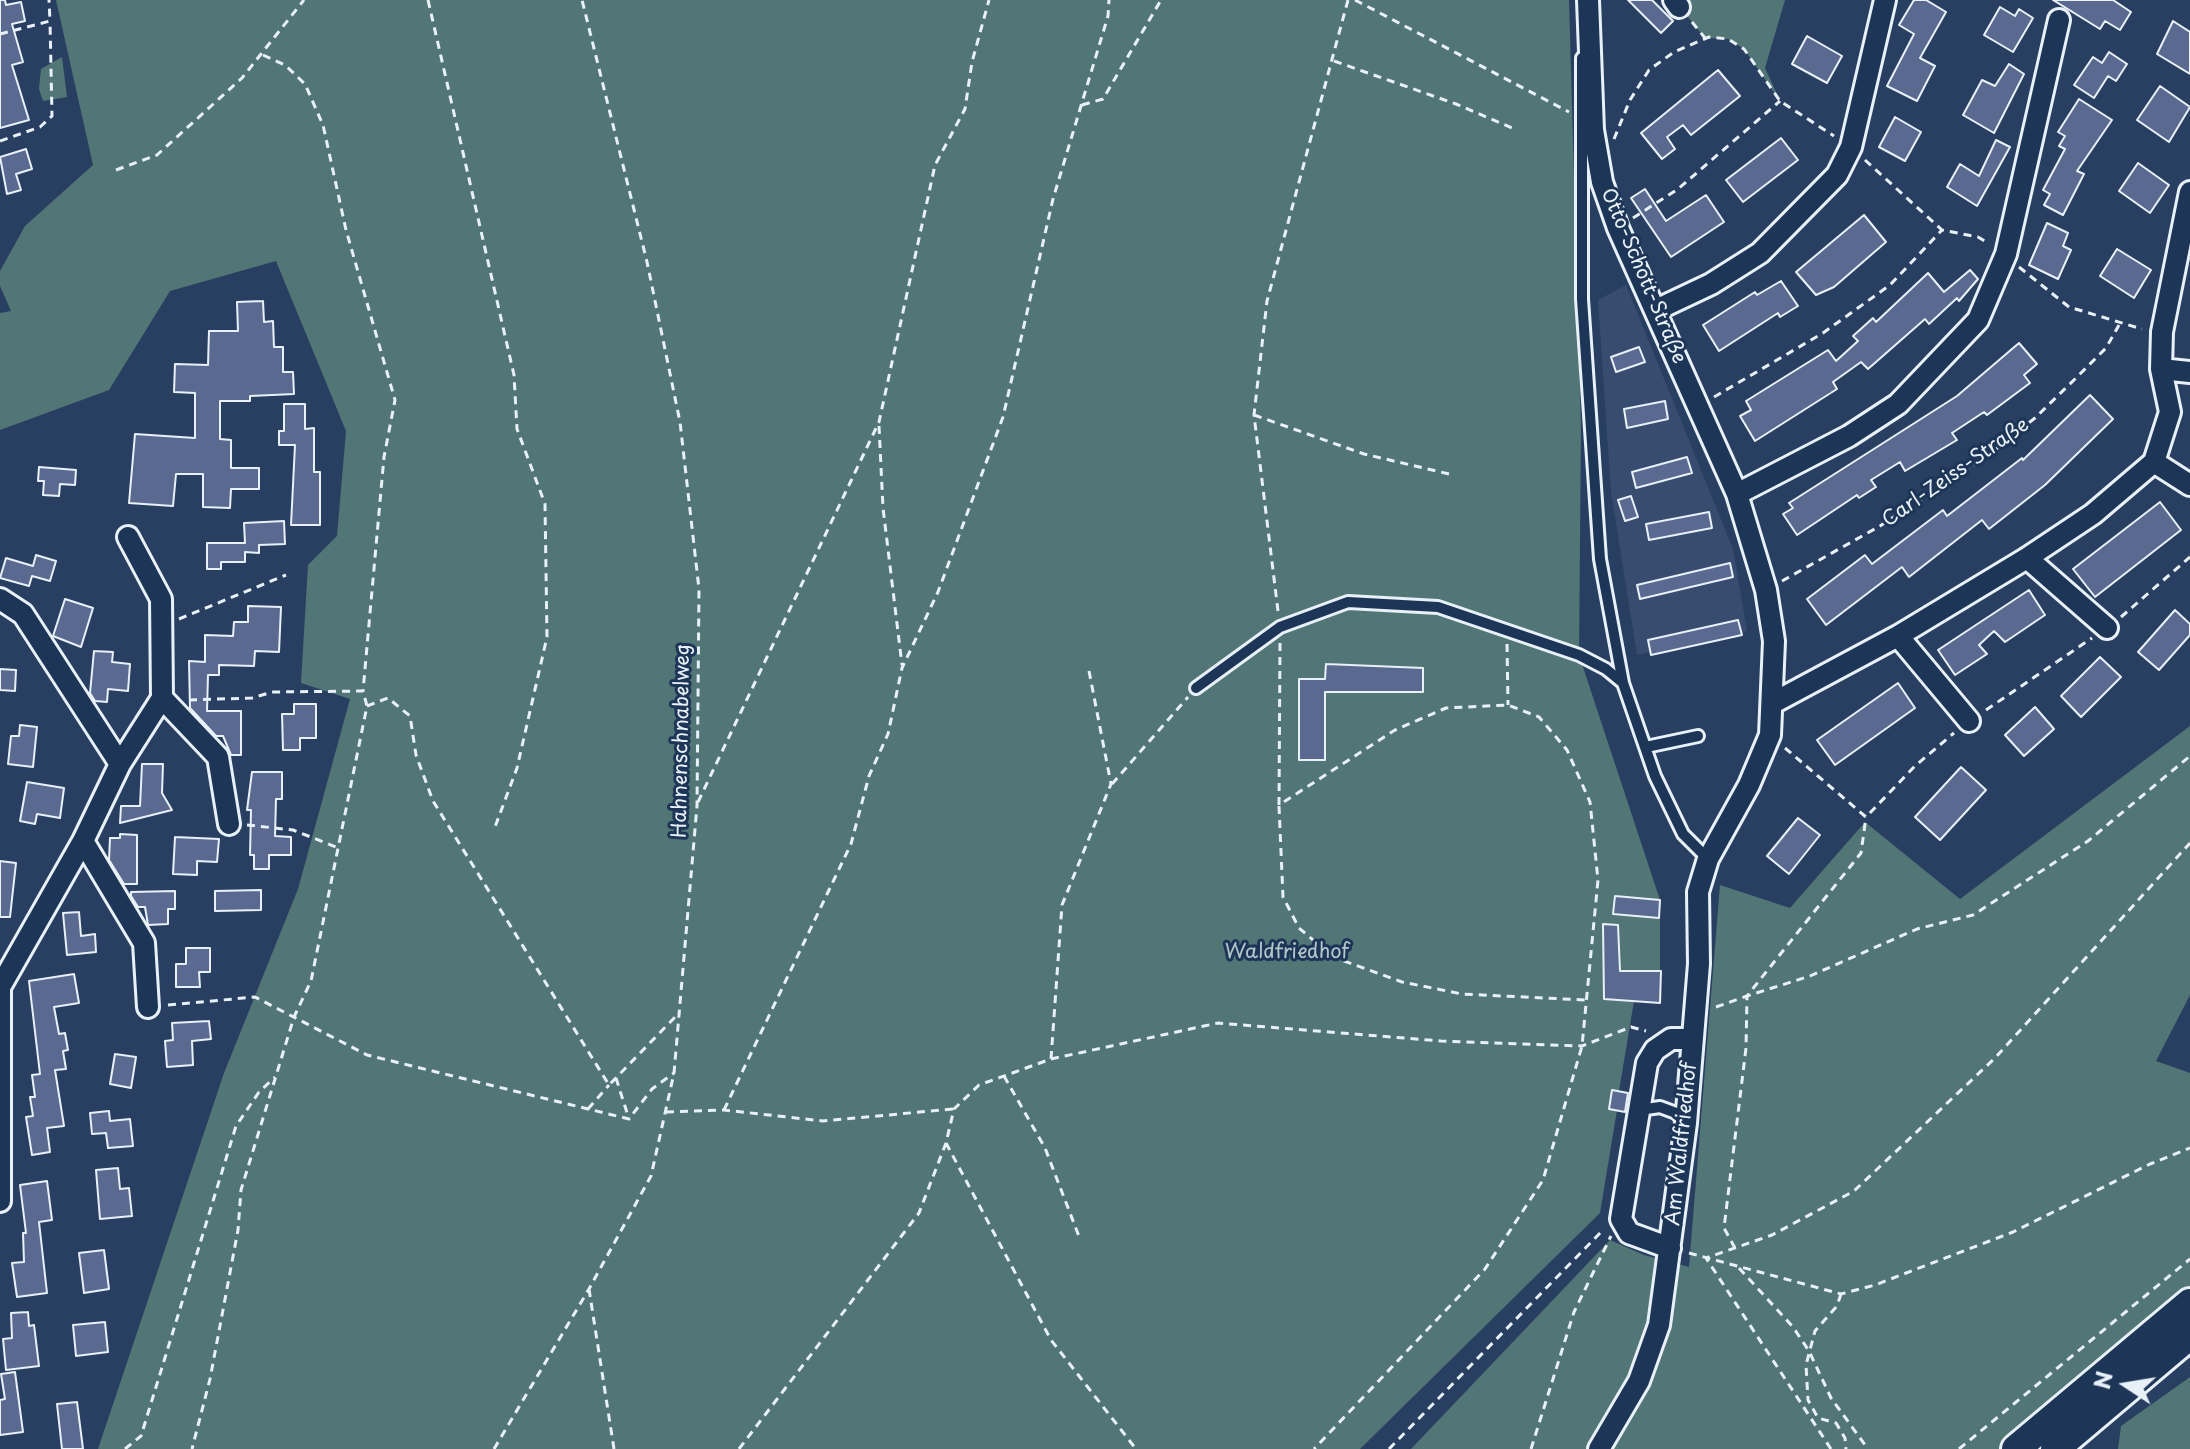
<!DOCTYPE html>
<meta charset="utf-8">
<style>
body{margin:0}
#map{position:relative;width:2190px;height:1449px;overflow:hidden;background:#293f62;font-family:"Playpen Sans",sans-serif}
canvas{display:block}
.north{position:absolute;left:2086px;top:1345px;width:80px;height:80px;-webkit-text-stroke:6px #1d3557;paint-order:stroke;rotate:282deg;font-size:22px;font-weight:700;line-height:32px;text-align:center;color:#e8f1f8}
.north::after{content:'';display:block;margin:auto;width:28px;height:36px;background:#e8f1f8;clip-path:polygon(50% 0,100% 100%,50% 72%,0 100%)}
</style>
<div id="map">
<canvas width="2190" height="1449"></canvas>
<div class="north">N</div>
</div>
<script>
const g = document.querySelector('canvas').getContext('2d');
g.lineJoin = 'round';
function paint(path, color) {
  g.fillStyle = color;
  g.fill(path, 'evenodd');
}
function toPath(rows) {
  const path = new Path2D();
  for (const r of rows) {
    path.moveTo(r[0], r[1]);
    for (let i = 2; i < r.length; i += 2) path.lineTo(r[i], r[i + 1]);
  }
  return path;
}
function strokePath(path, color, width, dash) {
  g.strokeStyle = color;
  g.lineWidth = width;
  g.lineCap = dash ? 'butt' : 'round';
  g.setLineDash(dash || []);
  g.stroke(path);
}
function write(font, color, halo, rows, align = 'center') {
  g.font = font + ' "Playpen Sans",sans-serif';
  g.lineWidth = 6;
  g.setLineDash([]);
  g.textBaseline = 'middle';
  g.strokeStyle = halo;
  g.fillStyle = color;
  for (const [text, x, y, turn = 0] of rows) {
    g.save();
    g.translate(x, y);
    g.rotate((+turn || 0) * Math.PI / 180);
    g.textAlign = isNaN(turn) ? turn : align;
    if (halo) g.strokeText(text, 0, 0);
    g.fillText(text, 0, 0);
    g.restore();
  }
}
paint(toPath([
 [1626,285,1733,549,1747,631,1637,655,1611,492,1598,300]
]), '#384c70');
paint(toPath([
 [56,0,1569,0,1581,427,1579,655,1660,900,1660,1003,1634,1001,1619,1091,1612,1091,1609,1108,1617,1110,1600,1213,1360,1449,98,1449,224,1073,298,889,350,699,301,683,308,565,337,536,346,431,276,261,170,291,109,390,0,430,0,313,11,311,0,286,0,271,25,226,93,165],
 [1674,0,1785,0,1765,68,1780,101,1744,49,1728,39,1705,38],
 [62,57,67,97,43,101,39,89,41,69],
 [2190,726,2190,995,2156,1061,2190,1073,2190,1292,1999,1449,1411,1449,1610,1240,1644,1255,1689,1267,1720,885,1790,908,1865,822,1960,899],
 [2190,1377,2190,1449,2118,1449,2121,1426]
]), '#527576');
const building = toPath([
 [0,0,5,0,6,5,21,2,25,21,12,24,23,62,12,65,29,120,0,128,0,0],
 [1628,0,1652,0,1673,21,1661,33,1628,0],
 [1914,0,1926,0,1946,12,1920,58,1935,66,1917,101,1887,86,1914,34,1899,25,1914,0],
 [2053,0,2113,0,2131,12,2120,30,2105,21,2100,29,2053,0],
 [2000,7,2015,16,2019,9,2033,18,2013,52,1984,35,2000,7],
 [2173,21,2190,32,2190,74,2157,54,2173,21],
 [1807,36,1842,56,1827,83,1792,64,1807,36],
 [2109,52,2127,64,2116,81,2108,76,2094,98,2074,85,2093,57,2102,63,2109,52],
 [2009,64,2024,74,1994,133,1963,115,1982,80,1995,86,2009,64],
 [1718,70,1740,96,1691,135,1683,125,1667,137,1675,149,1662,159,1641,133,1718,70],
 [2160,86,2190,107,2169,142,2137,120,2160,86],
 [2079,99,2112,120,2077,171,2084,174,2063,215,2044,205,2050,194,2043,190,2065,149,2059,146,2065,136,2058,132,2079,99],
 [1895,117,1921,132,1905,161,1879,147,1895,117],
 [1781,138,1798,160,1743,202,1726,180,1781,138],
 [1996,140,2010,147,1977,206,1947,187,1960,164,1979,176,1996,140],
 [26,149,32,169,16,174,21,190,7,194,0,157,26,149],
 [2138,163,2169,185,2150,213,2119,191,2138,163],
 [1645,189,1666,221,1706,195,1724,222,1671,257,1631,198,1645,189],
 [1864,215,1886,242,1834,287,1816,295,1796,272,1864,215],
 [2047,223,2068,233,2063,246,2071,250,2058,279,2029,265,2047,223],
 [2117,249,2151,270,2134,298,2100,276,2117,249],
 [1970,270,1978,279,1959,301,1957,298,1929,324,1925,319,1868,369,1861,362,1833,382,1837,389,1755,441,1740,416,1751,410,1746,401,1828,350,1836,361,1858,341,1853,336,1873,318,1876,322,1928,273,1944,292,1970,270],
 [1781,281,1798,306,1780,317,1778,313,1719,351,1703,325,1755,292,1757,295,1781,281],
 [263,301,264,322,273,321,274,347,283,347,283,372,293,372,294,394,250,396,250,401,220,401,220,439,231,440,231,468,259,468,259,489,231,489,230,508,203,507,203,474,176,474,173,506,129,503,135,434,195,438,195,393,174,392,175,364,208,365,209,331,238,331,237,302,263,301],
 [2019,343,2037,364,2024,375,2030,383,1987,415,1984,412,1952,433,1957,440,1905,471,1900,462,1871,480,1876,487,1859,498,1857,495,1797,535,1783,514,1793,508,1789,503,1957,396,2019,343],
 [1639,347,1645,362,1616,372,1611,357,1639,347],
 [2090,395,2113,419,2045,485,1989,529,1982,520,1909,577,1902,567,1826,625,1807,599,1865,555,1872,564,1943,510,1947,516,2022,458,2023,460,2090,395],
 [1665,401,1668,419,1627,428,1624,409,1665,401],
 [284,404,305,404,305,429,314,428,314,472,320,472,320,525,291,525,295,445,279,445,279,431,284,431,284,404],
 [1687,457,1692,473,1636,488,1632,472,1687,457],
 [39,467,76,470,75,485,60,484,59,496,43,495,44,481,38,481,39,467],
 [1631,496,1638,517,1625,521,1618,500,1631,496],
 [2160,502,2181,530,2095,597,2073,569,2160,502],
 [1709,512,1712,528,1649,540,1646,524,1709,512],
 [284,521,285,544,259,545,259,553,245,552,245,562,221,562,221,569,207,569,207,543,245,543,244,523,284,521],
 [36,555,56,561,50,581,32,576,29,586,0,578,6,558,33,566,36,555],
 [1730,563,1733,577,1640,599,1637,585,1730,563],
 [2029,590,2045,615,2005,642,1994,631,1979,645,1987,654,1955,675,1938,650,2029,590],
 [65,599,93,608,81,647,53,636,65,599],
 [248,606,281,607,279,652,255,651,254,666,219,665,219,675,208,675,207,711,241,711,241,755,231,755,223,736,216,736,190,708,189,661,205,662,205,635,233,636,234,622,248,622,248,606],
 [2175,610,2190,624,2190,635,2159,670,2138,652,2175,610],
 [1738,620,1742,635,1651,655,1648,640,1738,620],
 [94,651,113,652,112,662,130,664,128,691,108,689,107,702,95,701,90,693,94,651],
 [2100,657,2121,677,2081,717,2061,696,2100,657],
 [1326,664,1423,668,1423,692,1325,692,1325,760,1299,760,1299,679,1325,679,1326,664],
 [0,669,16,670,15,691,0,690,0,669],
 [1898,683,1915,708,1835,765,1817,740,1898,683],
 [294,704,316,704,316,738,300,738,300,750,283,750,282,714,294,714,294,704],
 [2035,707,2054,729,2024,756,2005,735,2035,707],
 [20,725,37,727,33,767,8,764,11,736,19,736,20,725],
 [142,764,163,764,162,793,172,810,120,823,121,806,140,806,142,764],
 [1961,767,1986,790,1940,840,1915,817,1961,767],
 [252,772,282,772,282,799,276,799,275,836,291,837,291,855,269,855,269,869,254,869,254,855,250,855,251,810,247,810,252,772],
 [27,782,64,788,60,818,37,814,35,824,20,821,27,782],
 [1798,818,1820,835,1789,874,1767,856,1798,818],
 [120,834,137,835,137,884,124,884,109,860,110,838,120,838,120,834],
 [175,837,219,839,217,862,197,861,197,875,173,874,175,837],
 [0,861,16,863,10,917,0,917,0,861],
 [261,890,261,910,215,911,215,891,261,890],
 [175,891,175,909,168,909,168,924,148,925,145,907,138,907,131,896,131,892,175,891],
 [1615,896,1660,900,1659,918,1613,914,1615,896],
 [79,912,81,936,95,934,96,952,67,955,63,913,79,912],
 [1603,924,1618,925,1620,971,1661,971,1660,1003,1604,999,1603,924],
 [186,948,210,948,210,972,199,972,200,987,176,987,176,964,186,964,186,948],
 [74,974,79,1003,54,1007,59,1034,65,1033,68,1050,63,1051,66,1069,55,1070,64,1126,47,1128,50,1152,32,1155,26,1117,33,1116,30,1097,35,1097,32,1075,40,1074,29,981,74,974],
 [209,1021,211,1039,192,1041,193,1065,167,1067,165,1041,173,1040,172,1023,209,1021],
 [115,1054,136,1057,131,1088,110,1084,115,1054],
 [1612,1090,1628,1093,1625,1112,1609,1109,1612,1090],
 [109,1111,110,1121,130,1119,133,1146,108,1148,106,1133,92,1134,90,1113,109,1111],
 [118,1168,120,1189,129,1188,132,1216,100,1219,96,1170,118,1168],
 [47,1181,52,1220,39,1222,47,1293,17,1297,12,1263,24,1262,23,1233,26,1233,20,1185,47,1181],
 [104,1250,109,1289,84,1293,79,1253,104,1250],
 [28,1312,29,1326,34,1325,39,1366,6,1370,3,1339,12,1338,11,1313,28,1312],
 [105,1322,108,1352,76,1356,73,1325,105,1322],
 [15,1372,23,1432,0,1435,0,1400,5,1399,1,1374,15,1372],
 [77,1402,83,1449,62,1449,57,1404,77,1402]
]);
paint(building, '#5a6990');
strokePath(building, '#e8f1f8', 2);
const lane = toPath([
 [1582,58,1582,299,1600,559,1623,683,1655,776,1683,834,1708,859],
 [1196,688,1280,627,1348,602,1438,607,1579,655,1606,669,1623,683],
 [1646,747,1698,736],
 [1640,1116,1646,1109,1660,1107,1676,1113,1684,1122]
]);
const street = toPath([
 [1588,0,1593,130,1602,182,1618,228,1737,494,1766,590,1774,641,1770,735,1749,785,1708,859,1698,892,1699,964,1686,1123,1659,1325,1639,1381,1599,1449],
 [1674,0,1679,7],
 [1656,310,1711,284,1760,253,1837,175,1851,147,1885,0],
 [2161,369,2190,372],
 [2154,462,2190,485],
 [1737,494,1849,436,1898,404,1978,320,2006,254,2059,20],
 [2027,558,2107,628],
 [0,599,23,614,120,764],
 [1898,636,1969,721],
 [162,698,218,757,229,824],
 [1773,703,1898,636,2027,558,2093,514,2154,462,2170,412,2161,369,2162,332,2190,192],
 [83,841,144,943,148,1007],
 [0,987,83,841,120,764,162,698,161,599,128,537],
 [0,987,0,1201],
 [1670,1248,1629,1233,1621,1219,1647,1063,1655,1050,1671,1039,1693,1039]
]);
const secondary = toPath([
 [2016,1449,2190,1303],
 [2055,1449,2190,1335]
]);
strokePath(lane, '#e8f1f8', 16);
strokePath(street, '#e8f1f8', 26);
strokePath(secondary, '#e8f1f8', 34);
strokePath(toPath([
 [428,0,514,375,517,429,545,504,547,637,517,768,495,827],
 [1355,0,1569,112],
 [1692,22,1705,38],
 [0,34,50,21,49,0],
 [263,55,285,65,305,84,323,125,346,230,395,400,384,457,363,691],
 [1334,61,1456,104,1512,128],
 [1082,105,1103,99,1161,0],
 [1614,139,1630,100,1649,70,1674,52,1709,37,1728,39,1744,49,1780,101,1834,136],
 [0,141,40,127,52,116,50,21],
 [1865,160,1942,230,1978,237,1988,243],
 [116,170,157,155,242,78,304,0],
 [1633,218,1678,189,1780,101],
 [2019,267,2069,307,2142,329],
 [1714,397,1823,333,1890,285,1942,230],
 [1254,415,1364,454,1449,474],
 [879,426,883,508,902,665],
 [1782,581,1880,526,1985,458,2035,418,2075,379,2106,348,2119,325],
 [1278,611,1254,415,1267,301,1348,0],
 [2121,617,2190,557],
 [179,619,286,575],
 [1280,643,1279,805,1395,730,1446,708,1508,705,1539,717,1567,750,1590,802,1598,880,1582,1046,1543,1180,1485,1269,1314,1449],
 [1507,644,1508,705],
 [189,700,252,698,272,692,363,691,367,706,311,981,294,1017,241,1190,238,1230,210,1379,192,1449],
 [367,706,388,698,410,716,416,755,433,801,609,1085,680,1012],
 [1986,710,2092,638],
 [1785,748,1866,817,1915,766,1954,733],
 [1112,784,1188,697],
 [698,802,879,422,935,165,965,109,972,62,989,0],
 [1279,806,1283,897,1299,928,1333,957,1402,982,1462,994,1585,1000],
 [247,825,293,830,336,847],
 [168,1005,255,997,367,1055,629,1119,652,1089,674,1073],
 [1716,1007,1747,996,1861,853,1866,817],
 [1051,1059,1218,1023,1441,1041,1582,1046,1631,1027,1646,1031],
 [1004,1076,1045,1148,1080,1239],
 [616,1078,629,1119],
 [588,1109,609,1085],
 [724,1110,851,844,869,776,888,734,902,668,938,592,1003,417,1053,199,1108,16,1109,0],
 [666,1112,724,1110,823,1121,953,1109],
 [946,1143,1051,1340,1136,1449],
 [1735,1248,1724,1228,1746,1048,1747,996,1810,976,1917,929,1973,915,2088,841,2190,756],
 [1689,1253,1841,1294,1875,1285,2013,1232,2150,1164,2190,1148],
 [1739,1268,1793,1327,1809,1351,1831,1398,1868,1449],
 [589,1289,614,1449],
 [1841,1294,1837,1306,1815,1331,1806,1365,1808,1400,1818,1418,1836,1423,1845,1438,1846,1449],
 [125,1449,141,1436,236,1126,259,1092,275,1077],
 [494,1449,589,1289,651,1176,674,1073,697,806,699,589,680,422,647,262,582,0],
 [739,1449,919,1213,946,1143,954,1109,979,1085,1051,1059,1062,905,1111,784,1089,671],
 [1389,1449,1604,1229],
 [1531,1449,1574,1312,1611,1236],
 [1831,1449,1706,1258,1772,1235,1854,1191,1995,1058,2190,843],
 [1959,1449,2190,1259]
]), '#e8f1f8', 3, [8, 6]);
strokePath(lane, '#1d3557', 10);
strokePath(street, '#1d3557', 20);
strokePath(secondary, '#1d3557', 28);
write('20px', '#e8f1f8', '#1d3557', [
 ["Otto-Schott-Straße",1643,276,67],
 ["Carl-Zeiss-Straße",1956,473,-35],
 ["Hahnenschnabelweg",682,741,-89],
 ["Am Waldfriedhof",1682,1144,-84]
]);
write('20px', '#b4c6ca', '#1d3557', [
 ["Waldfriedhof",1287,952]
]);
</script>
